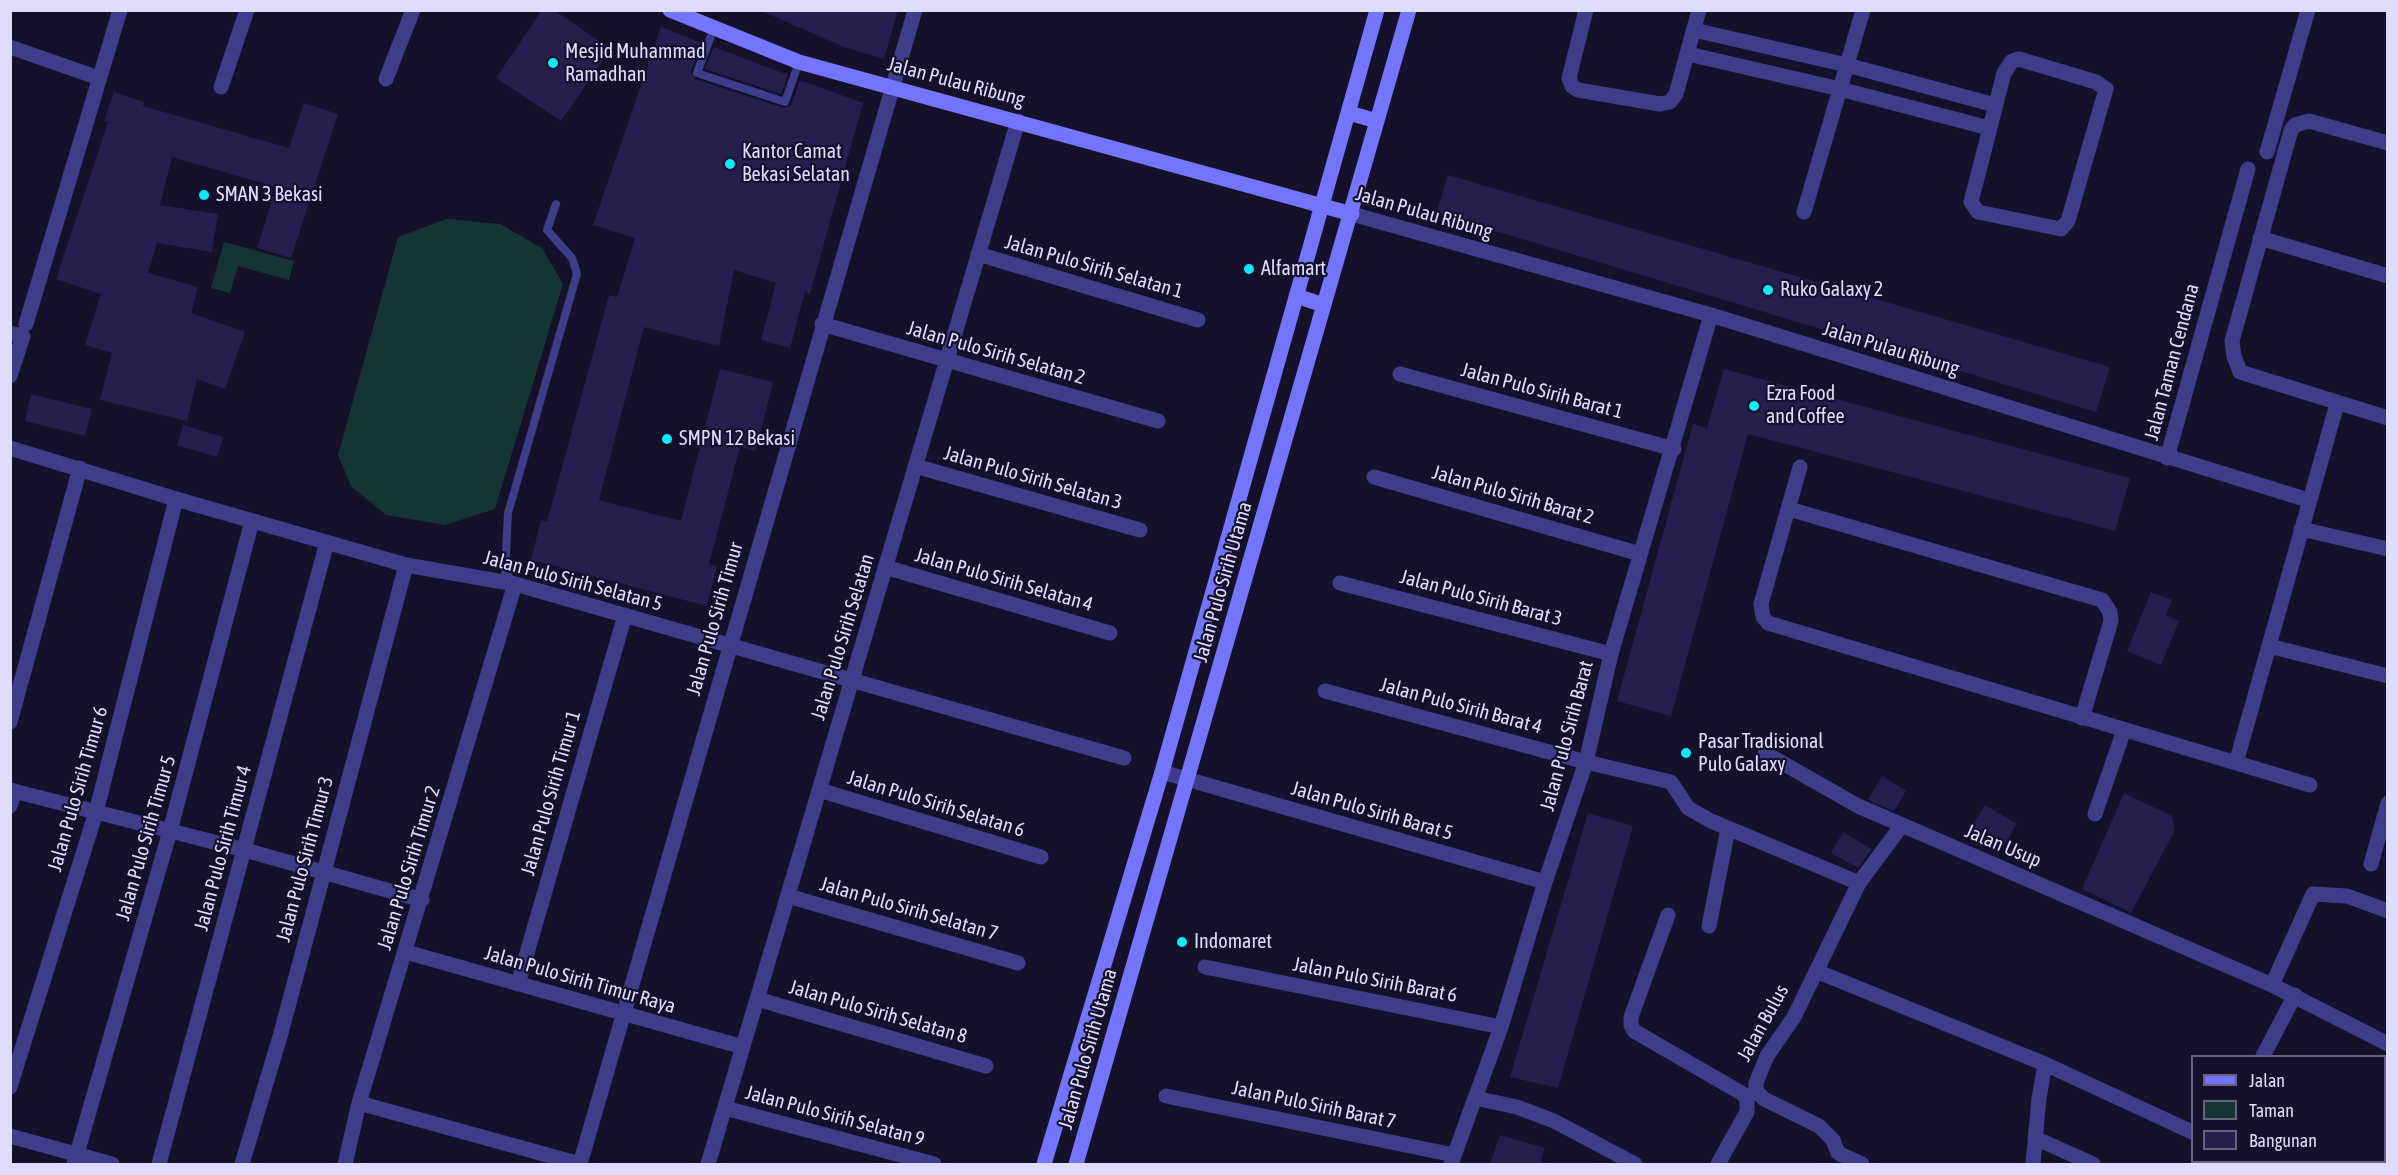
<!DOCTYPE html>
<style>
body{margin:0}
#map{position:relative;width:2398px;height:1175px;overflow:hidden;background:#15112b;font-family:"Asap Condensed",sans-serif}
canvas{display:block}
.frame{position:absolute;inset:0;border:12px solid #dfdcff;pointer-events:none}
.legend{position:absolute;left:2191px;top:1055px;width:195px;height:108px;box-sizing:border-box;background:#15112b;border:2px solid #666280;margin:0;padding:8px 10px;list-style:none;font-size:18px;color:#dfdcff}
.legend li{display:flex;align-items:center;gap:12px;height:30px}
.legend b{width:30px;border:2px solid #666280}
</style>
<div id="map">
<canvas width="2398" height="1175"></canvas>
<div class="frame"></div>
<ul class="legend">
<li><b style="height:8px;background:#7475fd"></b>Jalan</li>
<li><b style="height:16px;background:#143533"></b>Taman</li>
<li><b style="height:16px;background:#261e4c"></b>Bangunan</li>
</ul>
</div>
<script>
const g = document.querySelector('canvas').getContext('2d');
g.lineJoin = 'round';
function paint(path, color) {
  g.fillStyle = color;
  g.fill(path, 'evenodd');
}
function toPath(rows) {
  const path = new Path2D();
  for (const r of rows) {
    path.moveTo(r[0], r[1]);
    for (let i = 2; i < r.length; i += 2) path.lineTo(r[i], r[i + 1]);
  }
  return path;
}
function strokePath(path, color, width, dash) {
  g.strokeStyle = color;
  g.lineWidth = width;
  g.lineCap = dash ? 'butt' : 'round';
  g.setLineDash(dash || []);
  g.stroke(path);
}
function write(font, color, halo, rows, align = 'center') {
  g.font = font + ' "Asap Condensed",sans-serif';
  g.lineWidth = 4.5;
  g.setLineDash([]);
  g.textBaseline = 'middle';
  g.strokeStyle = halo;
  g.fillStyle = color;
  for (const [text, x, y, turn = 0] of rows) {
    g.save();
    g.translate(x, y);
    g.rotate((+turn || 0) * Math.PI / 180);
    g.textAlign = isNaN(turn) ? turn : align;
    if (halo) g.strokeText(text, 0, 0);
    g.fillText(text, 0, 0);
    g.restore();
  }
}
paint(toPath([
 [446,219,500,224,542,248,563,284,495,509,445,525,386,515,351,486,338,455,398,237],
 [224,242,294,261,289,280,238,266,230,293,211,288]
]), '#143533');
paint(toPath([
 [542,10,554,10,611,49,561,121,496,78],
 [759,10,898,10,884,59,844,47],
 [661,27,702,43,691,71,695,79,784,108,791,105,800,80,863,103,810,294,805,292,790,348,761,340,776,283,734,270,719,346,644,327,599,500,681,521,720,369,773,382,756,451,740,447,709,564,717,566,707,606,531,560,541,520,547,522,609,295,617,297,635,238,593,225],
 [714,47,788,75,781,94,705,69],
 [114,92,144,102,143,106,289,148,304,103,338,114,291,258,257,248,276,187,172,157,160,205,218,214,212,252,157,243,148,273,198,287,191,313,245,332,225,389,197,379,187,421,100,400,112,353,85,345,101,294,56,279,108,122,104,121],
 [1448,175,2110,367,2096,412,1436,213],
 [1724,369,2130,478,2115,531,1748,434,1671,716,1617,701,1693,424,1707,428],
 [31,394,92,409,85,436,25,421],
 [183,425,223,437,217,457,177,445],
 [2151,592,2172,600,2166,615,2179,621,2161,665,2127,651],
 [1882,776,1906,791,1894,811,1868,800],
 [2124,793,2172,816,2175,830,2131,913,2082,889],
 [1985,805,2017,824,2001,850,1969,831],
 [1588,813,1633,826,1558,1088,1510,1077],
 [1843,832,1872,849,1858,868,1831,853],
 [1500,1135,1545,1148,1540,1164,1490,1164]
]), '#261e4c');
strokePath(toPath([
 [714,28,697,73,785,102,799,62],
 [515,583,505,573,508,513,577,274,572,258,547,230,556,204]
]), '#3e3d89', 8);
strokePath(toPath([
 [1586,10,1569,78,1572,86,1578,90,1660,104,1670,102,1676,94,1699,10],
 [1694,30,1847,65,1995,105],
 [10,47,99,78],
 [1688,54,1840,89,1989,128],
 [2019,59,2096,82,2106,89,2068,221,2061,229,1978,212,1971,202,2004,73,2012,61,2019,59],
 [386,79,413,10],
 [221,87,247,10],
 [2388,143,2309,121,2295,125,2291,130,2232,341,2234,356,2240,372,2388,418],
 [2267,152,2308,10],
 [1804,212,1863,10],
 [1352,214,1711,315,2308,500],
 [2260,238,2388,276],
 [978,254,1198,320],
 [26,324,120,10],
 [822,324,1158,421],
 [10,333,23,336,10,376],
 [1400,374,1674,449],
 [10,448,176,499,406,565,515,584,1124,758],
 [2167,458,2248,169],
 [915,466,1140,530],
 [1800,467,1761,604,1763,617,1768,623,2310,785],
 [1374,477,1640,554],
 [1789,509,2102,600,2110,612,2111,621,2082,718],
 [2301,529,2388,549],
 [885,567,1110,633],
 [1340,583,1611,654],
 [2269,646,2388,676],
 [1325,691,1586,762,1671,782,1688,808,1711,821,1859,883],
 [10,722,80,468],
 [1765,753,1858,806,1902,825],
 [2236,763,2337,404],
 [1162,772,1545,882],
 [10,790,245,850,422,900],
 [819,790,1041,857],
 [10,806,15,791],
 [2095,814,2124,730],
 [2371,864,2388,803],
 [788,896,1018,963],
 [1668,915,1631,1017,1631,1025,1634,1031,1743,1094,1747,1099,1747,1112,1718,1164],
 [1709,926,1728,829],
 [406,952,743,1047],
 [1205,967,1501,1027],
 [1816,971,2045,1064,2039,1098,2033,1164],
 [518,984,625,615],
 [2272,985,2388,1044],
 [757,999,986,1066],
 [2263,1056,2295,995],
 [2045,1064,2192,1132],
 [2384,1082,2388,1063],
 [10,1087,96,812,176,499],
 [1166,1096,1454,1155],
 [1475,1098,1517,1107,1554,1121,1635,1164],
 [359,1103,580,1164],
 [725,1108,934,1164],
 [10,1136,112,1164],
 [2035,1138,2093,1164],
 [74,1164,170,831,252,521],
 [159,1164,327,542],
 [242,1164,281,1033,406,565],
 [345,1164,359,1103,515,584],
 [580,1164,915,10],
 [708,1164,1018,121],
 [1451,1164,1501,1027,1545,882,1586,762,1611,654,1711,315],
 [1862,1164,1838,1153,1833,1140,1819,1126,1764,1099,1756,1091,1756,1083,1767,1056,1794,1017,1859,883,1902,825,2272,985,2313,894,2347,896,2388,911]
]), '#3e3d89', 15);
strokePath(toPath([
 [670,10,799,62,1352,214],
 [1349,113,1377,121],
 [1296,296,1324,305],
 [1044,1164,1162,772,1377,10],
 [1076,1164,1409,10]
]), '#7475fd', 15);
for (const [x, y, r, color] of [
 [553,63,6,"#0bebfc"],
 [730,164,6,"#0bebfc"],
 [204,195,6,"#0bebfc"],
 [1249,269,6,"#0bebfc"],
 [1768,290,6,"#0bebfc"],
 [1754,406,6,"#0bebfc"],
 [667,439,6,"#0bebfc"],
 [1686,753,6,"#0bebfc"],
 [1182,942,6,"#0bebfc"]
]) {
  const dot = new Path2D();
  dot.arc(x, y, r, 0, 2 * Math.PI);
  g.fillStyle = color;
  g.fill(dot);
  strokePath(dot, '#15112b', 2);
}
write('20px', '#dfdcff', '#15112b', [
 ["Mesjid Muhammad",565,52],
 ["Ramadhan",565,75],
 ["Kantor Camat",742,152],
 ["Bekasi Selatan",742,175],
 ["SMAN 3 Bekasi",216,195],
 ["Alfamart",1261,269],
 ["Ruko Galaxy 2",1780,290],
 ["Ezra Food",1766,394],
 ["and Coffee",1766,417],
 ["SMPN 12 Bekasi",679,439],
 ["Pasar Tradisional",1698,742],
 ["Pulo Galaxy",1698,765],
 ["Indomaret",1194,942]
], 'left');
write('20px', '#dfdcff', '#15112b', [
 ["Jalan Pulau Ribung",956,82,15],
 ["Jalan Pulau Ribung",1424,213,16],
 ["Jalan Pulo Sirih Selatan 1",1094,267,16],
 ["Jalan Pulau Ribung",1891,349,17],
 ["Jalan Pulo Sirih Selatan 2",996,353,16],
 ["Jalan Taman Cendana",2172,362,-75],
 ["Jalan Pulo Sirih Barat 1",1542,391,15],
 ["Jalan Pulo Sirih Selatan 3",1033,478,16],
 ["Jalan Pulo Sirih Barat 2",1513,495,16],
 ["Jalan Pulo Sirih Selatan 4",1004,580,16],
 ["Jalan Pulo Sirih Selatan 5",573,581,15],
 ["Jalan Pulo Sirih Utama",1223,582,-74],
 ["Jalan Pulo Sirih Barat 3",1481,598,15],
 ["Jalan Pulo Sirih Timur",715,619,-74],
 ["Jalan Pulo Sirih Selatan",843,637,-73],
 ["Jalan Pulo Sirih Barat 4",1461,706,15],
 ["Jalan Pulo Sirih Barat",1567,736,-75],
 ["Jalan Pulo Sirih Timur 6",78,789,-74],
 ["Jalan Pulo Sirih Timur 1",551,793,-74],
 ["Jalan Pulo Sirih Selatan 6",936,804,17],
 ["Jalan Pulo Sirih Barat 5",1372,811,16],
 ["Jalan Pulo Sirih Timur 5",146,838,-74],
 ["Jalan Usup",2003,846,23],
 ["Jalan Pulo Sirih Timur 4",223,848,-75],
 ["Jalan Pulo Sirih Timur 3",305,859,-75],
 ["Jalan Pulo Sirih Timur 2",409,868,-73],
 ["Jalan Pulo Sirih Selatan 7",909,909,16],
 ["Jalan Pulo Sirih Timur Raya",580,980,16],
 ["Jalan Pulo Sirih Barat 6",1375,980,11],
 ["Jalan Pulo Sirih Selatan 8",878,1012,16],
 ["Jalan Bulus",1763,1023,-61],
 ["Jalan Pulo Sirih Utama",1088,1049,-74],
 ["Jalan Pulo Sirih Barat 7",1314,1105,12],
 ["Jalan Pulo Sirih Selatan 9",835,1116,15]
]);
</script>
